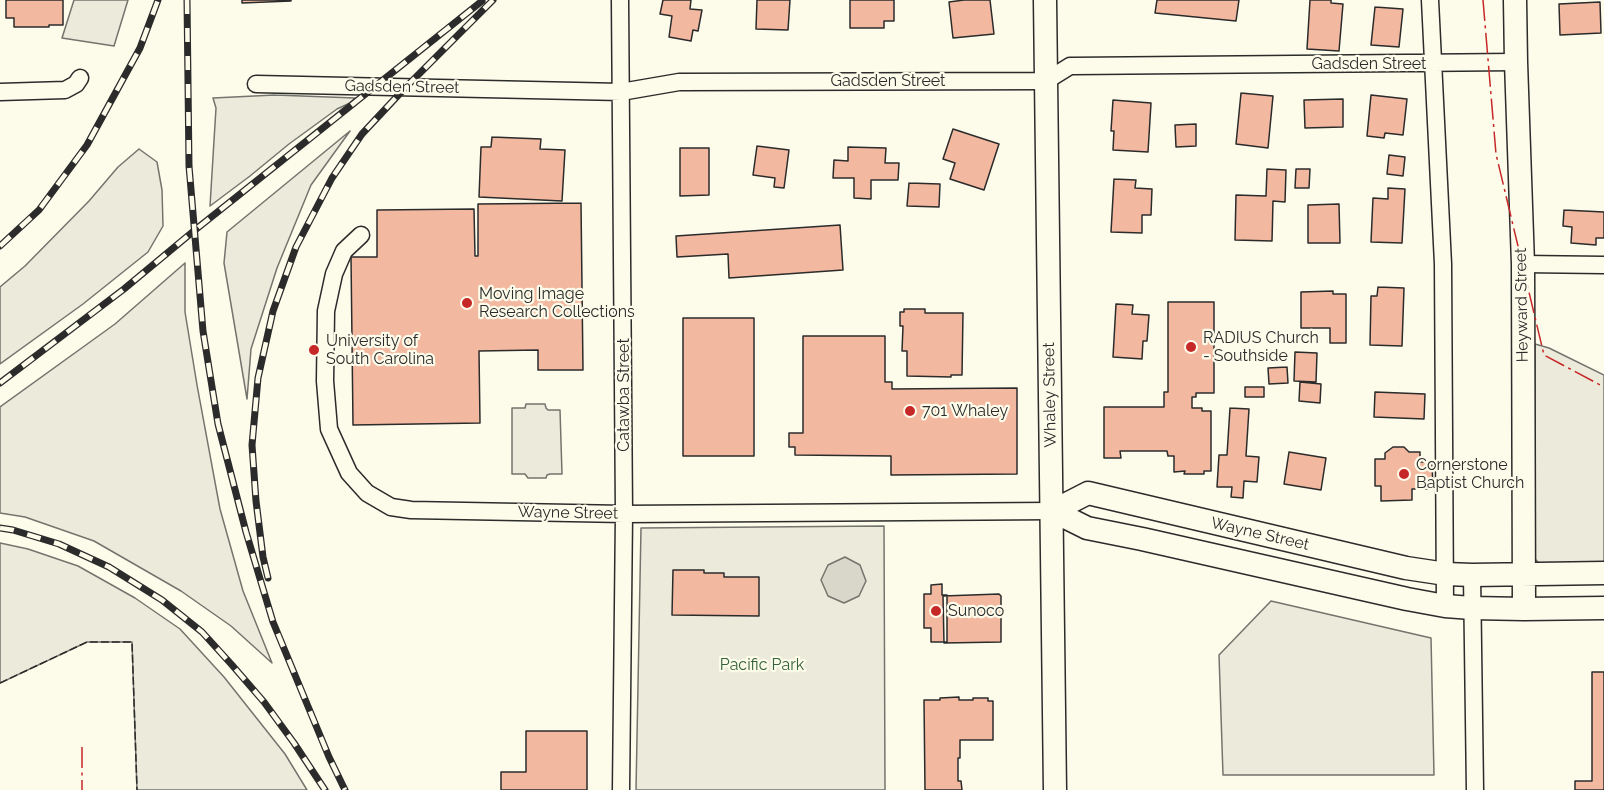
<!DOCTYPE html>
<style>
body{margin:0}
canvas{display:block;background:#fdfbea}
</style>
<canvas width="1604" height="790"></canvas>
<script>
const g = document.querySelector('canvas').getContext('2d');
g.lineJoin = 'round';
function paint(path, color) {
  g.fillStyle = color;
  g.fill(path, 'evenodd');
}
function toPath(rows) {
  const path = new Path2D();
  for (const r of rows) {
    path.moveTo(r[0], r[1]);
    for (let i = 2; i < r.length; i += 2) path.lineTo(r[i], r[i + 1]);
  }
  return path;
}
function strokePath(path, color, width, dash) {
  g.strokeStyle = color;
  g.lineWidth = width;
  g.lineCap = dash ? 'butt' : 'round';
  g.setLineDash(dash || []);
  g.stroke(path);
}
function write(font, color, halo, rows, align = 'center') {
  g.font = font + ' Raleway,sans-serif';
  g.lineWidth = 4.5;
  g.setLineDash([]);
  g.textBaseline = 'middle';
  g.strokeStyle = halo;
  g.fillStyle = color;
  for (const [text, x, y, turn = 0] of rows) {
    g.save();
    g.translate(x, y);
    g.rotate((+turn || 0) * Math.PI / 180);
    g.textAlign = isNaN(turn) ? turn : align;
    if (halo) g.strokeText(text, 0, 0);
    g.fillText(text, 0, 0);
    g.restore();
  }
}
const green = toPath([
 [275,95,355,98,350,103,337,109,289,144,250,176,210,206,216,108,213,98,275,95],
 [350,131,311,185,277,268,251,349,247,399,224,263,227,232,350,131],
 [139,149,157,162,162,190,163,226,148,252,83,304,0,364,0,287,25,266,89,201,118,167,139,149],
 [185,263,185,312,197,385,220,509,243,591,272,663,231,626,181,591,94,541,25,517,0,513,0,407,115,324,185,263],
 [1535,344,1549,348,1604,375,1604,563,1539,563,1534,558,1535,344],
 [884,526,885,790,636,790,641,528,884,526],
 [0,543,28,549,78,566,135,598,180,629,224,677,285,754,307,790,137,790,132,642,87,642,0,683,0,543]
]);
paint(green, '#ecebdb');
strokePath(green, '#74746e', 1.5);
const parking = toPath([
 [74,0,128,0,114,46,62,38,74,0],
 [526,404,545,404,546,408,548,410,560,410,562,474,550,474,547,475,546,478,528,478,525,474,512,474,512,408,525,408,526,404],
 [1271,601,1431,638,1434,775,1223,775,1219,655,1271,601]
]);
paint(parking, '#eceadb');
strokePath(parking, '#74746e', 1.5);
const water = toPath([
 [845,557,860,565,866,581,859,596,844,603,828,596,821,580,828,565,845,557]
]);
paint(water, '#d8d7c9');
strokePath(water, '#74746e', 1.5);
const building = toPath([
 [6,0,63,0,63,25,49,25,49,27,14,27,14,18,6,18,6,0],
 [242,0,291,0,291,1,242,3,242,0],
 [663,0,691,0,690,9,702,10,698,31,693,30,691,41,669,37,672,16,660,14,663,0],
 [757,0,790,0,788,30,756,29,757,0],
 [850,0,894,0,894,21,884,21,884,28,850,28,850,0],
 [964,0,990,0,994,34,953,38,949,2,964,0],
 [1157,0,1239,0,1236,21,1155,13,1157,0],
 [1310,0,1331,0,1331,3,1343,4,1339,51,1307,49,1310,0],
 [1600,2,1601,33,1560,35,1559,4,1600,2],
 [1375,7,1403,9,1399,47,1371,45,1375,7],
 [1241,93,1273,96,1268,148,1236,144,1241,93],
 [1371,95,1407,99,1403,135,1385,133,1384,138,1367,136,1371,95],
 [1343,99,1343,127,1305,128,1304,100,1343,99],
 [1113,100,1151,103,1148,152,1113,150,1114,131,1111,131,1113,100],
 [1196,124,1196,146,1176,147,1175,125,1196,124],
 [953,129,999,144,984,190,950,179,955,163,943,159,953,129],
 [492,137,541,139,540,149,565,150,562,201,479,197,481,147,491,147,492,137],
 [757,146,789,150,784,188,774,187,775,178,753,175,757,146],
 [848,147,886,148,885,163,899,163,898,180,871,180,871,199,854,198,854,178,833,178,834,160,848,161,848,147],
 [680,148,709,148,709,195,680,196,680,148],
 [1389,155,1405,157,1403,176,1387,174,1389,155],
 [1267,169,1286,170,1285,202,1273,201,1272,241,1235,240,1236,195,1266,196,1267,169],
 [1296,169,1310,169,1309,188,1295,188,1296,169],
 [1114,179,1136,180,1135,188,1152,189,1151,215,1142,215,1142,233,1111,232,1114,179],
 [909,183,940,184,939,207,907,206,909,183],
 [1388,188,1405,189,1402,243,1371,242,1373,198,1388,199,1388,188],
 [581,203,583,370,538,370,538,350,479,351,480,423,353,425,351,257,377,257,377,210,474,209,475,256,478,256,478,204,581,203],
 [1339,204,1340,243,1308,243,1308,205,1339,204],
 [1564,210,1604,212,1604,238,1596,238,1596,245,1571,243,1572,227,1563,226,1564,210],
 [840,225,843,270,729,278,728,254,677,257,676,236,840,225],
 [1378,287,1404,288,1402,346,1370,345,1371,296,1377,296,1378,287],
 [1333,291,1333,294,1346,294,1346,343,1330,343,1330,328,1301,328,1301,292,1333,291],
 [1168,302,1214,302,1214,393,1196,393,1196,397,1192,397,1192,408,1202,408,1202,411,1211,411,1211,471,1204,471,1204,474,1184,474,1185,471,1174,472,1174,456,1168,456,1167,451,1120,451,1121,458,1104,458,1104,407,1164,407,1164,392,1168,392,1168,302],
 [1116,304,1133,305,1132,314,1149,315,1147,341,1143,341,1142,359,1113,357,1116,304],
 [904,309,925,309,925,313,963,313,962,375,951,375,951,377,907,376,907,351,902,351,903,326,900,326,900,312,904,312,904,309],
 [683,318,754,318,754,456,683,456,683,318],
 [803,336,885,336,885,382,892,382,892,389,1017,388,1017,474,891,475,891,456,795,455,795,447,789,447,789,433,803,433,803,336],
 [1295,352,1317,353,1316,382,1294,381,1295,352],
 [1287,367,1288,383,1269,384,1268,368,1287,367],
 [1300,382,1321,384,1320,403,1299,401,1300,382],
 [1245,387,1264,387,1264,397,1245,397,1245,387],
 [1375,392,1425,394,1424,419,1374,417,1375,392],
 [1230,408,1249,409,1246,456,1259,457,1257,482,1244,481,1243,498,1231,497,1232,487,1217,487,1219,455,1227,455,1230,408],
 [1393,447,1404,447,1409,452,1420,452,1420,462,1432,462,1433,489,1412,489,1412,500,1381,501,1381,486,1375,486,1375,459,1385,459,1385,453,1393,447],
 [1289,452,1326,458,1321,490,1284,484,1289,452],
 [673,570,704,570,704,573,724,573,724,577,759,577,759,616,672,615,673,570],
 [942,584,942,595,947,595,947,642,931,642,931,628,924,628,924,594,931,594,931,585,942,584],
 [999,594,1001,596,1001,642,944,643,943,596,999,594],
 [1592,672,1604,672,1604,790,1575,790,1575,781,1592,781,1592,672],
 [959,697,959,700,973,700,973,698,988,698,988,701,993,701,993,740,960,740,960,758,958,758,958,781,961,781,962,790,925,790,924,700,940,700,940,698,959,697],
 [526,731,587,731,587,790,501,790,501,772,526,772,526,731]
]);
paint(building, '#f2b8a0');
strokePath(building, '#2b2b2b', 1.5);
const street = toPath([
 [620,0,624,514,621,790],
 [1430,0,1443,264,1445,606],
 [256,84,621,92,679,82,1046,81,1070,66,1073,66,1516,62],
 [0,92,65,90,76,84,80,78],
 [361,235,344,251,334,274,326,311,325,381,329,429,349,473,367,493,391,507,411,510,624,514,1053,511],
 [1523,264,1604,265],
 [1472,575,1475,790]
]);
const secondary = toPath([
 [1045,0,1055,790],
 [1515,0,1516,62,1523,264,1524,609],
 [1053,511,1088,493,1406,568,1446,574,1472,575,1604,573],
 [1053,511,1087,528,1142,539,1407,599,1445,606,1472,608,1524,609,1604,608]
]);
strokePath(street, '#2b2b2b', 19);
strokePath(secondary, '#2b2b2b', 25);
strokePath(street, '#fdfbea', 16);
strokePath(secondary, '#fdfbea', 22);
const rail = toPath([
 [187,0,189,166,203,331,218,424,246,532,273,622,329,757,345,790],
 [0,246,39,210,87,145,140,48,158,0],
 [0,383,124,289,195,230,482,1],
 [0,528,13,530,59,544,109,567,162,600,202,632,232,665,264,702,294,743,325,790],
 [268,578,263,557,256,501,252,445,258,378,273,311,296,247,332,178,362,134,405,88,493,0]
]);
strokePath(rail, '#2b2b2b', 7);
strokePath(rail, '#fdfbea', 4.5, [14]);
strokePath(toPath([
 [0,683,87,642,132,642,137,790]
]), '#2b2b2b', 1.5, [8, 3]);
strokePath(toPath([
 [1483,0,1496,154,1544,355,1604,387],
 [82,747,82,790]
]), '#c62828', 1.5, [21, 4.5, 3, 4.5]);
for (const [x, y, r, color] of [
 [467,303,6,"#c62828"],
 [1191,347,6,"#c62828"],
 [314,350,6,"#c62828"],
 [910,411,6,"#c62828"],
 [1404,474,6,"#c62828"],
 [936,611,6,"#c62828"]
]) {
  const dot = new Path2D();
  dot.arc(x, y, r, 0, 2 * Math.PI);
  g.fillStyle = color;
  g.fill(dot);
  strokePath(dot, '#fdfbea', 2);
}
write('16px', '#2b2b2b', '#fdfbea', [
 ["Gadsden Street",1369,64],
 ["Gadsden Street",888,81],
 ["Gadsden Street",402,87,1],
 ["Heyward Street",1522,305,-91],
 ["Catawba Street",624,395,-90],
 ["Whaley Street",1050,395,-91],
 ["Wayne Street",568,513,1],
 ["Wayne Street",1260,534,13]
]);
write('16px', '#2b2b2b', '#fdfbea', [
 ["Moving Image",479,294],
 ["Research Collections",479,312],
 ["RADIUS Church",1203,338],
 ["- Southside",1203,356],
 ["University of",326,341],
 ["South Carolina",326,359],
 ["701 Whaley",922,411],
 ["Cornerstone",1416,465],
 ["Baptist Church",1416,483],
 ["Sunoco",948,611]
], 'left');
write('16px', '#34623c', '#fdfbea', [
 ["Pacific Park",762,665]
]);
</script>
